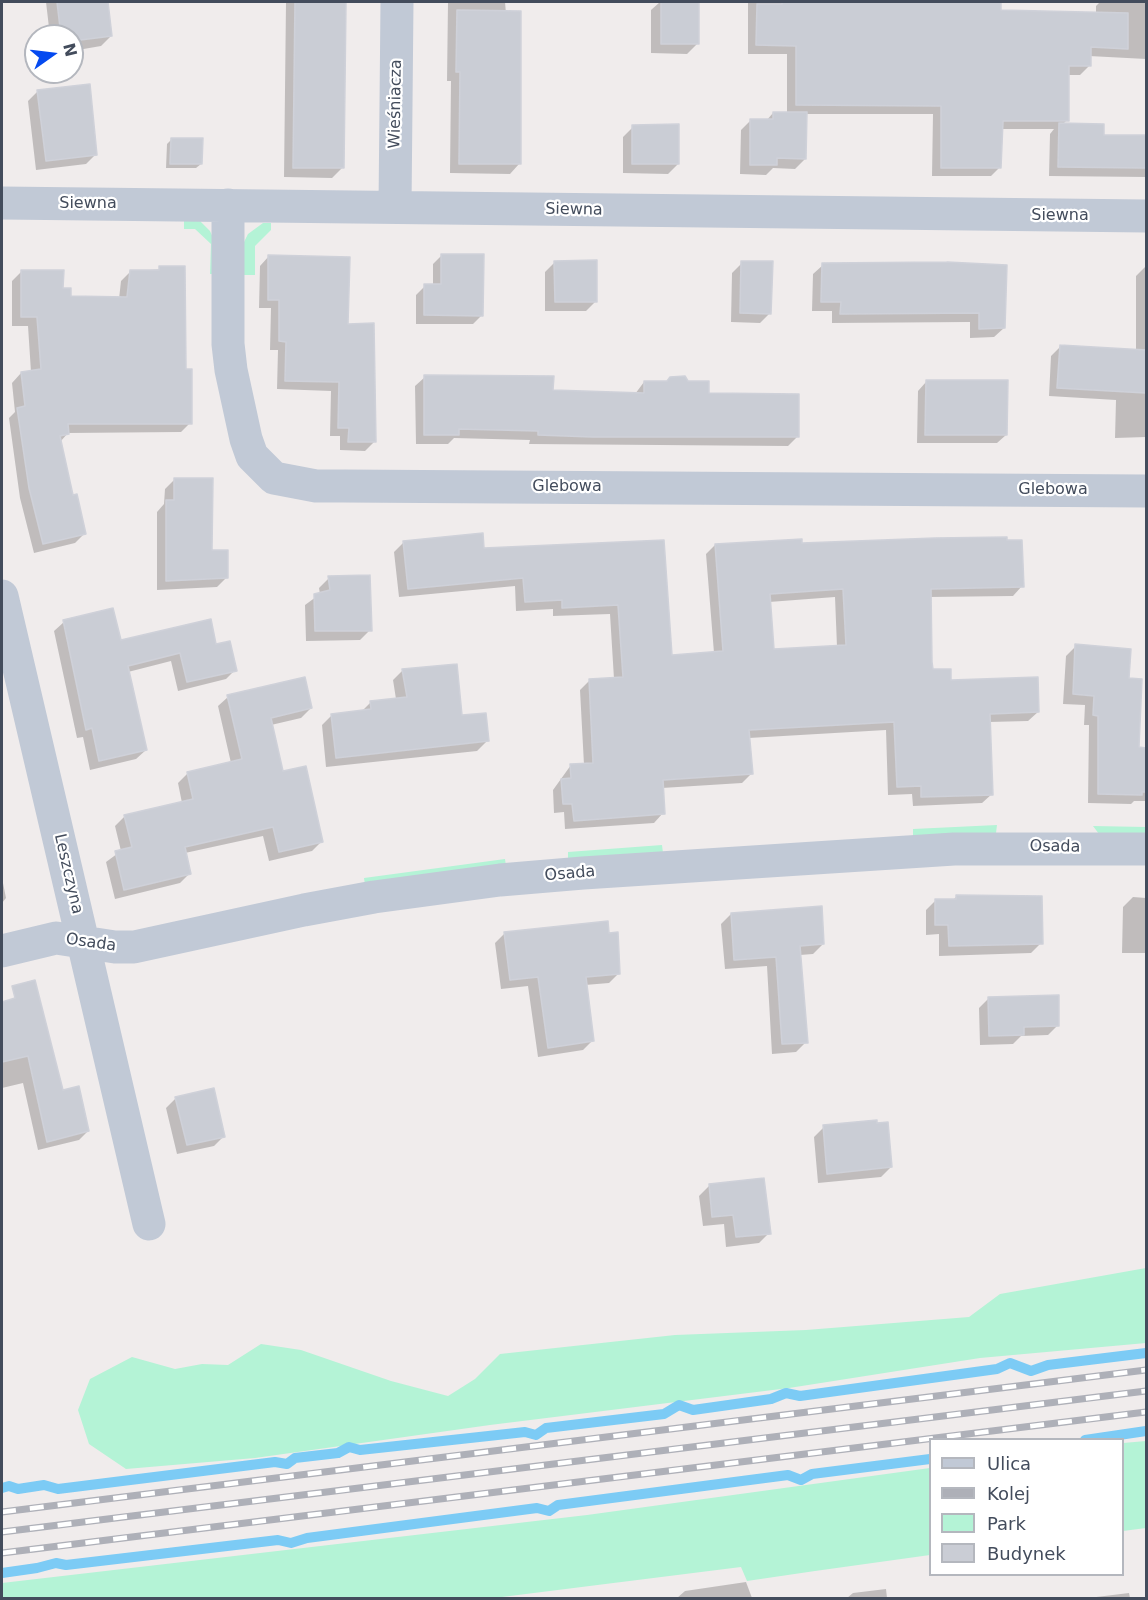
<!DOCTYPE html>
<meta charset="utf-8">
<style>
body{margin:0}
#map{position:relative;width:1148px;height:1600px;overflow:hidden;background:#f0ecec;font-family:"DejaVu Sans",sans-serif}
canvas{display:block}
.frame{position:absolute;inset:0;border:3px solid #434c5c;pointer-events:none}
.legend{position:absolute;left:929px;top:1438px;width:195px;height:138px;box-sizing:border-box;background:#fff;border:2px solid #b4b7be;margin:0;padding:8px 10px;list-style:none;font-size:18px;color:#434c5c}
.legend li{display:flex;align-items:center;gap:12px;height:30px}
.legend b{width:30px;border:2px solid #b4b7be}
.north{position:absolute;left:24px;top:24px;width:60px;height:60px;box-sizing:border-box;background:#fff;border:2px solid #b4b7be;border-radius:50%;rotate:76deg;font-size:16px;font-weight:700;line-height:24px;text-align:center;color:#434c5c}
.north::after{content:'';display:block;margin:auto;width:21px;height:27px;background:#054af0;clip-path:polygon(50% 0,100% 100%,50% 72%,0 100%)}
</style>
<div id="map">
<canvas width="1148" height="1600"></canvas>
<div class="frame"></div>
<ul class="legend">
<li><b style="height:8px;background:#c1c9d6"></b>Ulica</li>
<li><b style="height:8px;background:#aeb0b8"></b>Kolej</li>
<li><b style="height:16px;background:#b4f3d6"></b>Park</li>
<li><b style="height:16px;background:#cacdd5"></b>Budynek</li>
</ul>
<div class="north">N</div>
</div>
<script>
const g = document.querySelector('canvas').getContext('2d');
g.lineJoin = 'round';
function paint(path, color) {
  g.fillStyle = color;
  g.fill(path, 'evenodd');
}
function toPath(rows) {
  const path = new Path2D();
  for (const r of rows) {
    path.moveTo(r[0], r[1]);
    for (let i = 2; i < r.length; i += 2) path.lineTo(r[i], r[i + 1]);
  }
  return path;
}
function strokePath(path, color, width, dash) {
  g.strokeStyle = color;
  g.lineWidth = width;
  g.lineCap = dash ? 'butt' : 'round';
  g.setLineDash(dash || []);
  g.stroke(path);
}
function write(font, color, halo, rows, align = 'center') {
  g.font = font + ' "DejaVu Sans",sans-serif';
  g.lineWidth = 4.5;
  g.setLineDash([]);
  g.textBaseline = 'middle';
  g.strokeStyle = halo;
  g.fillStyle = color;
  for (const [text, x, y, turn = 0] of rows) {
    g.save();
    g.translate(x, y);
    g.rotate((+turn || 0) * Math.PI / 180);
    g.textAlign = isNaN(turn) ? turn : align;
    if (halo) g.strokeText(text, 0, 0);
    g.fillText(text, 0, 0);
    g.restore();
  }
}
paint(toPath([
 [184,221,200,221,210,231,214,240,215,274,210,274,211,244,195,229,184,229],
 [263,223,271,223,271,230,255,246,255,275,242,275,242,246,248,234],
 [997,825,996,833,913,836,913,829],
 [1093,826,1146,827,1146,835,1099,834],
 [662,845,663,853,568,860,568,852],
 [505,859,506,866,365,885,364,878],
 [1146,1268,1146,1343,980,1358,789,1388,490,1425,255,1458,126,1469,89,1444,78,1410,90,1379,132,1357,175,1369,202,1364,228,1365,261,1344,301,1350,391,1381,448,1396,475,1379,500,1354,675,1335,806,1330,969,1317,1000,1294],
 [1146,1441,1146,1528,1123,1531,1123,1443],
 [930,1468,930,1555,815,1571,747,1581,741,1567,494,1598,2,1598,2,1583,587,1515]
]), '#b4f3d6');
paint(toPath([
 [46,2,106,2,111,36,101,46,72,51,72,36,50,36],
 [286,2,344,2,342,168,332,178,284,177],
 [448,2,505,2,519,164,510,174,450,173,451,81,447,81],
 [660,2,698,2,697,44,687,54,651,53,651,10],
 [748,2,902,2,877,39,1096,14,1096,6,1100,2,1146,2,1146,59,1089,56,1089,66,1080,75,1068,75,1067,120,1063,124,1102,137,1146,136,1146,177,1049,176,1050,134,1054,129,1001,129,1000,167,991,176,932,176,933,114,805,114,805,159,795,169,773,168,766,175,740,174,741,130,751,120,766,121,773,113,787,113,787,54,748,54],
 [38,91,96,154,86,164,36,170,28,101],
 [633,127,678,164,668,174,623,173,623,137],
 [171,140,201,164,196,168,166,168,167,144],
 [442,255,482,315,473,324,416,324,416,295,425,286,433,286,433,264],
 [269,256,346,325,374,442,365,451,340,450,340,436,330,436,331,391,277,389,278,350,270,350,271,308,259,308,260,266],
 [555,262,596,301,586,311,545,311,545,272],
 [742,263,770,313,760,323,731,322,732,273],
 [947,264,1004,328,994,337,970,338,970,322,832,323,832,311,812,311,813,274,823,265],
 [1146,266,1146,437,1115,438,1116,400,1049,396,1051,356,1060,347,1136,351,1136,276],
 [184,268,184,370,190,423,181,432,68,433,60,442,72,497,85,533,75,543,34,553,20,498,9,418,15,412,12,383,21,373,31,372,28,326,12,326,12,281,21,272,62,290,69,297,119,299,121,281,131,271],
 [425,377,552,392,635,394,644,382,687,382,797,437,788,446,529,444,530,440,454,438,448,444,416,444,415,386],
 [926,382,1006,435,997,443,917,443,918,391],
 [175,479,227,577,217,587,157,590,157,512,164,504,165,489],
 [663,541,671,656,714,653,706,554,715,545,801,545,1022,586,1013,596,929,597,932,671,950,681,1038,712,1028,721,989,722,992,794,982,803,913,806,912,794,888,795,886,730,749,738,752,773,742,783,662,788,663,813,654,823,565,829,564,812,554,813,553,790,571,765,584,765,580,690,589,681,614,679,610,614,553,616,553,609,516,611,515,586,399,597,394,552,403,543,483,550],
 [835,597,837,647,773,651,769,602],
 [329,578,370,630,360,640,306,641,305,605,320,594,319,588],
 [64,622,120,642,215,646,235,670,226,679,178,691,171,661,128,672,146,750,136,759,90,770,83,737,77,738,54,631],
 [1076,646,1128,680,1137,749,1146,749,1146,801,1134,801,1131,804,1088,803,1089,725,1084,725,1085,705,1063,704,1066,656],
 [403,670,487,741,477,751,326,767,322,725,332,715,361,712,371,702,396,699,393,680],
 [228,697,311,708,301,718,271,725,282,773,322,841,312,851,269,861,263,836,185,853,190,873,180,883,115,899,106,862,121,851,115,826,125,816,182,803,178,783,187,774,231,763,218,706],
 [2,878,6,898,2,903],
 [957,896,1041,943,1031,953,939,956,939,934,926,935,926,910,936,900,953,900],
 [1133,897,1146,898,1146,953,1122,953,1123,907],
 [731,914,823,944,813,954,800,955,806,1042,796,1052,772,1054,767,966,725,969,721,924],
 [505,933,619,973,609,983,585,985,593,1040,583,1050,538,1057,528,986,501,989,495,943],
 [37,994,62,1091,88,1131,79,1140,38,1150,23,1083,2,1088,2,1002],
 [989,998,1058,1025,1048,1035,1021,1036,1013,1044,980,1045,979,1008],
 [176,1098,224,1136,214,1146,177,1154,166,1108],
 [824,1127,891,1167,881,1177,818,1183,814,1137],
 [709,1186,769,1233,759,1243,726,1247,724,1224,703,1226,699,1196],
 [746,1582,752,1598,677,1598,685,1591],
 [886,1589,887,1598,847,1598,853,1593],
 [1129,1593,1130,1598,1088,1598]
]), '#0003');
strokePath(toPath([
 [1085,1440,1146,1431],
 [2,1488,9,1486,18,1489,44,1485,58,1489,275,1462,287,1464,295,1458,338,1453,349,1447,360,1450,525,1432,536,1435,546,1428,664,1414,679,1405,693,1410,771,1399,786,1393,800,1396,997,1369,1010,1363,1031,1371,1048,1365,1146,1353],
 [2,1573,37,1568,56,1563,66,1565,278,1540,291,1543,307,1538,537,1508,549,1511,558,1505,788,1475,801,1480,812,1474,930,1459]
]), '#7ccbf5', 10);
const building = toPath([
 [57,2,108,2,112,36,72,41,72,36,61,36,57,2],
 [295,2,346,2,344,168,293,168,295,2],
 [661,2,699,2,699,44,661,44,661,2],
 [782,2,1001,2,1001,10,1128,13,1128,49,1091,47,1091,66,1069,66,1069,121,1003,121,1001,168,941,168,941,106,796,105,796,46,756,45,757,4,782,4,782,2],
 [457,10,521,11,521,164,459,164,460,72,456,72,457,10],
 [90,84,97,155,46,161,37,90,90,84],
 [773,112,807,112,806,159,777,158,777,165,750,165,750,119,773,119,773,112],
 [1059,123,1104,124,1104,135,1146,135,1146,168,1058,167,1059,123],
 [679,124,679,164,632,164,632,125,679,124],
 [171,138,203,138,202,164,170,164,171,138],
 [441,254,484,254,483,316,424,315,424,284,441,284,441,254],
 [268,255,350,257,348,324,374,323,376,442,348,442,349,428,338,428,339,382,285,381,286,342,279,341,279,300,268,300,268,255],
 [597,260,597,302,555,302,554,261,597,260],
 [741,261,773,261,771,314,740,313,741,261],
 [947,262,1007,265,1005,328,979,329,979,313,840,314,841,302,821,302,822,263,947,262],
 [159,266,185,266,186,369,192,369,192,424,68,424,69,434,60,436,73,495,77,494,86,534,43,544,29,488,17,408,25,406,21,372,41,369,37,317,21,317,21,270,64,270,63,288,71,288,71,296,127,297,130,270,159,270,159,266],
 [1060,345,1146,350,1146,393,1057,388,1060,345],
 [424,375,554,376,553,390,644,393,644,381,667,381,670,377,685,376,688,381,709,381,709,393,799,394,799,437,593,437,538,435,538,431,459,429,459,435,424,435,424,375],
 [926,380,1008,380,1007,435,925,435,926,380],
 [174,478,213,478,212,550,228,550,228,578,166,581,166,500,174,500,174,478],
 [483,533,484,548,664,540,672,655,723,651,715,544,802,539,802,543,935,538,1007,537,1007,540,1022,540,1024,587,931,589,932,662,933,669,951,669,951,680,1038,677,1039,712,990,714,993,795,921,797,921,786,897,787,894,722,749,730,753,774,663,780,665,814,574,821,572,804,563,804,561,779,571,778,570,764,593,763,589,679,623,677,618,605,562,608,562,600,525,602,523,578,408,589,403,541,483,533],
 [843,589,846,645,774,649,770,594,843,589],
 [370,575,372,631,315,631,314,594,330,590,328,576,370,575],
 [113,608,121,640,211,619,216,644,230,641,237,671,187,682,180,653,128,666,147,750,99,761,92,728,86,730,63,620,113,608],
 [1075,644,1131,649,1129,678,1142,679,1139,747,1146,748,1146,792,1142,792,1142,795,1098,794,1098,716,1093,715,1094,696,1073,694,1075,644],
 [457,664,462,715,486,713,489,741,336,758,331,714,371,709,370,701,407,697,402,669,457,664],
 [305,677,312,708,271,718,283,771,306,766,323,842,279,852,273,827,185,847,191,874,124,890,115,851,132,847,124,815,193,799,187,772,242,759,227,695,305,677],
 [956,895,1042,896,1043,944,949,946,948,925,935,925,935,899,956,899,956,895],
 [822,906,824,944,800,946,808,1043,782,1044,776,957,734,960,731,913,822,906],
 [608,921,609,933,618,932,620,974,586,977,594,1041,548,1048,538,977,510,980,504,932,608,921],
 [35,980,63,1090,79,1086,89,1131,47,1142,28,1056,2,1062,2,1002,15,998,12,986,35,980],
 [1059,995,1059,1026,1024,1027,1024,1035,989,1036,988,997,1059,995],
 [214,1088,225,1137,187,1145,175,1097,214,1088],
 [877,1120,877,1123,888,1122,892,1167,827,1174,823,1125,877,1120],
 [764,1178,771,1234,736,1237,733,1215,712,1217,709,1184,764,1178]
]);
paint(building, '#cacdd5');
strokePath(building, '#cfd1d9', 1.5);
strokePath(toPath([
 [2,203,1146,216],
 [228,205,228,344,231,370,246,439,252,456,274,478,316,486,343,486,1146,491],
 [395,207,397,2],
 [2,596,149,1224],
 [2,951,56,938,115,947,134,947,304,910,374,897,500,880,583,873,954,849,1146,849]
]), '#c1c9d6', 33);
const rail = toPath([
 [2,1512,1146,1370],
 [2,1532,1146,1391],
 [2,1553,1146,1412]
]);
strokePath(rail, '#aeb0b8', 7);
strokePath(rail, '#fff', 4.5, [14]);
write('16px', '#434c5c', '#fff', [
 ["Wieśniacza",396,104,-89],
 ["Siewna",88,204],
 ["Siewna",574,210,1],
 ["Siewna",1060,216],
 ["Glebowa",567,487],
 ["Glebowa",1053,490],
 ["Osada",1055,847,1],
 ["Leszczyna",68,874,77],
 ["Osada",570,874,-5],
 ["Osada",91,943,8]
]);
</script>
